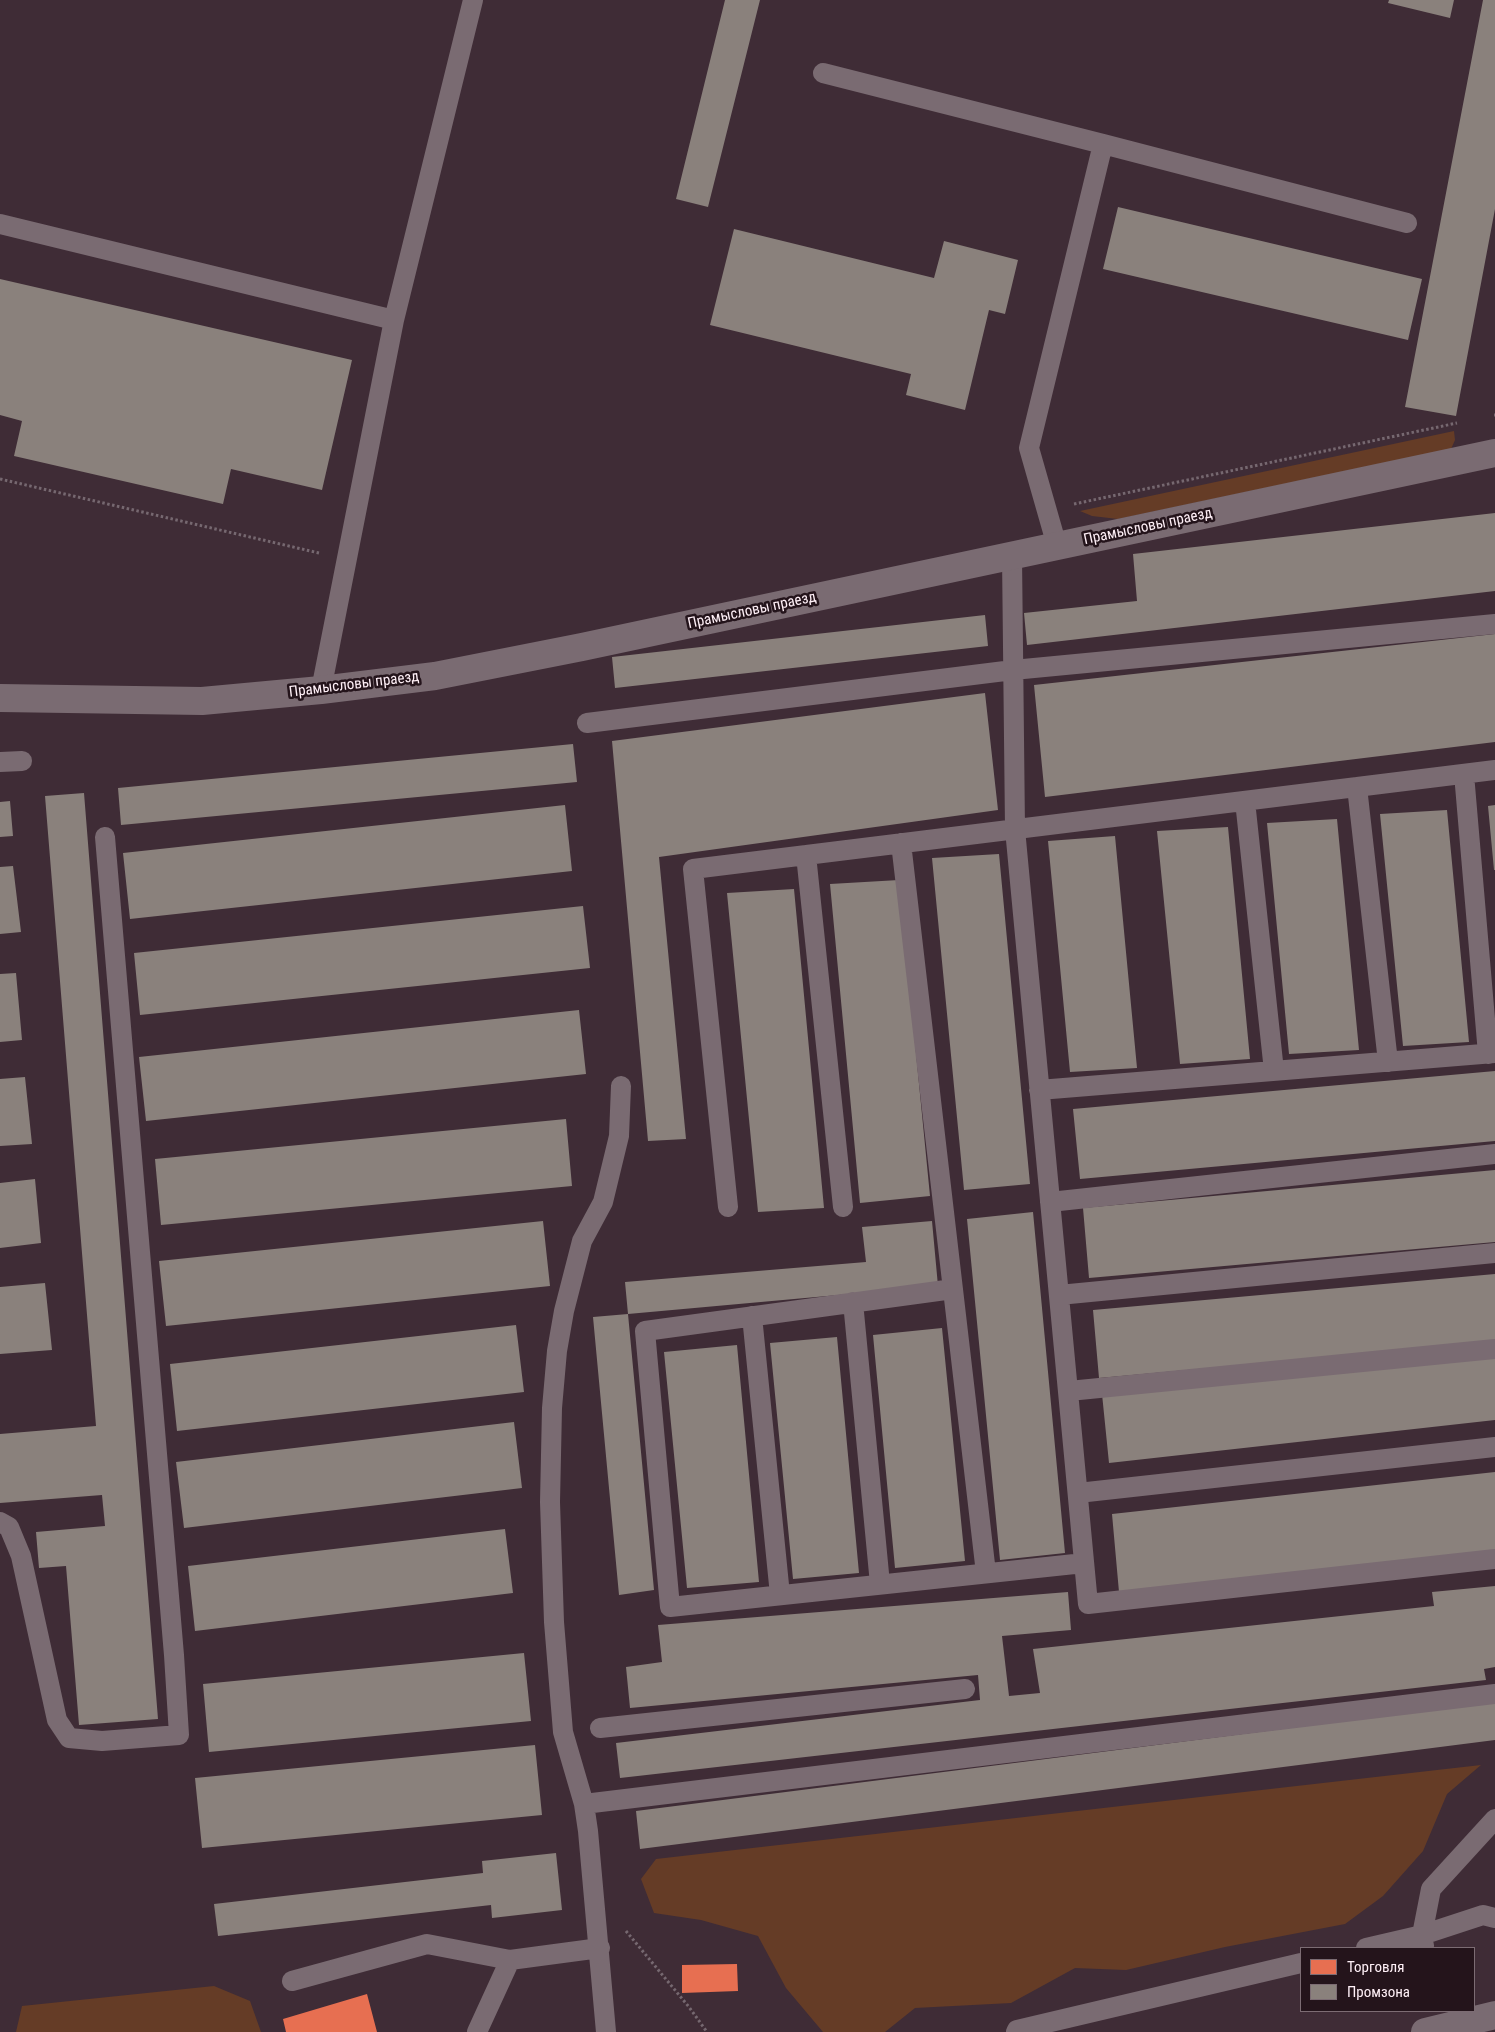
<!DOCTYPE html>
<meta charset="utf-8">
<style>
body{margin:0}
#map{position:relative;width:1495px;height:2032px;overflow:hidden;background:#3f2c36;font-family:"Roboto Condensed",sans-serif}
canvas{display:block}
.legend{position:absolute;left:1300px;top:1947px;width:175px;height:65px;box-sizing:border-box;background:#24141b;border:1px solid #7c6c73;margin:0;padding:6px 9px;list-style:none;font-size:15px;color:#fff0f7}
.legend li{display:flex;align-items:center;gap:10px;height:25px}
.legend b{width:25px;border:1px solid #7c6c73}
</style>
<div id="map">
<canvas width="1495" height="2032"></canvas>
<ul class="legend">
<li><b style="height:14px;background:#e76f51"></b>Торговля</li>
<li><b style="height:14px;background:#8a817c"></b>Промзона</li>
</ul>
</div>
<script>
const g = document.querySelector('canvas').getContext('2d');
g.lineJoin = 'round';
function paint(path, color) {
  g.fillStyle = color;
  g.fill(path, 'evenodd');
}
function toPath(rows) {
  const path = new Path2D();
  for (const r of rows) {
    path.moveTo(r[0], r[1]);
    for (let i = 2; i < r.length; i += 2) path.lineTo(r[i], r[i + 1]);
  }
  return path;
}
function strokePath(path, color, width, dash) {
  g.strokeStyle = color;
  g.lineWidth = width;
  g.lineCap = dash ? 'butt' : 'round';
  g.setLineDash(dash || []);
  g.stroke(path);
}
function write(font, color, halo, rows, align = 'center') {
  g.font = font + ' "Roboto Condensed",sans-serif';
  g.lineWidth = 5;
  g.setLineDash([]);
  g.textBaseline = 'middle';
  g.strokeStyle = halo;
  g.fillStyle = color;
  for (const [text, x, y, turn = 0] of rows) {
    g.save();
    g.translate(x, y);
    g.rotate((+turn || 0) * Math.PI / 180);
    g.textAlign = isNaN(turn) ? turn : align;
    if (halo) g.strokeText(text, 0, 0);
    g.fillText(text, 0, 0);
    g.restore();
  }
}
paint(toPath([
 [1454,431,1455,440,1451,449,1118,519,1092,516,1080,511],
 [1481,1765,1447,1794,1423,1851,1383,1896,1345,1924,1225,1947,1126,1970,1075,1968,1011,2003,915,2008,885,2032,823,2032,786,1988,758,1936,701,1920,654,1913,641,1879,656,1859],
 [214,1986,250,2001,261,2032,16,2032,22,2006]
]), '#653c26');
paint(toPath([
 [737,1964,738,1991,682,1993,682,1965],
 [367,1994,377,2032,286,2032,283,2019]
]), '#e76f51');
paint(toPath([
 [725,0,760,0,708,207,676,199],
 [1389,0,1454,0,1450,18,1388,3],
 [1483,0,1495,0,1495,209,1456,416,1405,407],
 [1118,207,1422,279,1408,340,1103,269],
 [734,229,934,278,944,241,1018,260,1005,314,989,310,965,410,906,395,911,374,710,325],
 [0,279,352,360,322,490,231,469,223,504,14,456,22,421,0,415],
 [1495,513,1495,591,1027,645,1024,613,1137,601,1133,554],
 [985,615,988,646,615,688,612,657],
 [1495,634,1495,742,1045,797,1034,685],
 [985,693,998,810,659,857,686,1139,648,1141,612,741],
 [573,744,577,782,121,825,118,788],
 [84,793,158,1719,79,1725,66,1566,39,1568,36,1532,105,1526,102,1495,0,1503,0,1434,96,1426,45,796],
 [10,801,13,836,0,837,0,802],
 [565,805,572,871,130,919,123,853],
 [1495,805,1495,870,1494,870,1488,806],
 [1447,810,1469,1042,1403,1046,1380,814],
 [1337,819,1359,1050,1289,1054,1267,823],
 [1228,827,1250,1059,1180,1064,1157,831],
 [1115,836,1137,1068,1070,1072,1048,841],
 [999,854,1030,1184,964,1190,932,858],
 [13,866,21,932,0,934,0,867],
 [899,880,930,1196,860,1203,830,884],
 [794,889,824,1208,758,1212,727,893],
 [583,906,590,968,140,1015,134,953],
 [16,973,22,1040,0,1042,0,974],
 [579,1010,586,1074,146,1121,139,1057],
 [1495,1071,1495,1141,1080,1179,1073,1109],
 [25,1077,32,1144,0,1146,0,1079],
 [566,1119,572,1186,161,1225,155,1159],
 [1495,1170,1495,1242,1089,1278,1083,1208],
 [35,1179,41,1243,0,1248,0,1183],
 [1033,1212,1065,1553,1000,1560,967,1219],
 [543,1221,550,1286,166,1326,159,1261],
 [932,1221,938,1286,628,1314,654,1590,619,1595,593,1317,628,1314,625,1282,866,1262,862,1227],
 [1495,1274,1495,1342,1099,1378,1093,1310],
 [45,1283,52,1350,0,1354,0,1287],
 [516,1325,524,1392,177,1431,170,1364],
 [942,1328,965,1561,895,1568,873,1335],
 [837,1337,859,1573,793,1579,770,1343],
 [737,1345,759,1582,687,1588,664,1352],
 [1495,1355,1495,1420,1109,1463,1102,1394],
 [514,1422,522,1488,184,1528,176,1462],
 [1495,1472,1495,1551,1119,1592,1112,1514],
 [505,1529,513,1593,195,1631,188,1566],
 [1495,1586,1495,1667,1484,1669,1486,1680,620,1778,616,1743,980,1700,978,1675,630,1708,626,1667,662,1662,658,1625,1068,1592,1071,1630,1002,1636,1009,1696,1040,1693,1033,1649,1434,1606,1432,1592],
 [524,1653,531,1721,209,1752,203,1684],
 [1495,1702,1495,1740,640,1849,636,1811],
 [535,1745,542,1815,202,1848,195,1778],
 [556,1853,562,1910,492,1918,491,1905,218,1936,214,1904,483,1873,482,1861]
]), '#8a817c');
strokePath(toPath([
 [1494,415,1495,415],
 [0,479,319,553],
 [1074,504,1457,423],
 [626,1931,689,2007,707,2032]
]), '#766870', 3, [2.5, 2.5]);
strokePath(toPath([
 [823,73,1103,144,1029,448,1057,546],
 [1103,144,1407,223],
 [0,224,394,320,321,690],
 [394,320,473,0],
 [1012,556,1015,829,1088,1604,1495,1559],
 [587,723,1013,670,1495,624],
 [0,762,22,761],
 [1464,774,1488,1054],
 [1357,787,1388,1062],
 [1245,801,1274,1071],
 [901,843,986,1573],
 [806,855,843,1207],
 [1039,1090,1495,1053],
 [1050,1202,1495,1154],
 [728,1207,693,869,1495,770],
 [953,1289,645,1331,670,1607,1084,1563],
 [1059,1295,1495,1253],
 [853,1302,880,1584],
 [752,1316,780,1595],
 [1069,1391,1495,1349],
 [1078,1493,1495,1447],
 [0,1522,9,1527,21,1556,57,1720,69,1738,102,1741,179,1735,174,1655,105,837],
 [600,1728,965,1689],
 [584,1804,1495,1694],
 [1424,1946,1422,1935,1483,1915,1495,1918],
 [1366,1948,1422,1935,1431,1889,1495,1819],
 [292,1981,427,1944,510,1960],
 [477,2032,510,1960,600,1948],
 [606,2032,588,1831,584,1804,563,1732,554,1622,550,1502,552,1408,557,1351,564,1311,582,1241,603,1202,619,1136,621,1086],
 [1016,2032,1017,2030,1301,1963]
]), '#7a6b72', 20);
strokePath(toPath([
 [0,698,202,701,321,690,435,676,582,647,1495,453]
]), '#7a6b72', 28);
strokePath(toPath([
 [1425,2032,1495,2015]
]), '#7a6b72', 28);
write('15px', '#fff0f7', '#24141b', [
 ["Прамысловы праезд",1148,527,-12],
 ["Прамысловы праезд",752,611,-12],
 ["Прамысловы праезд",354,685,-7]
]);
</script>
